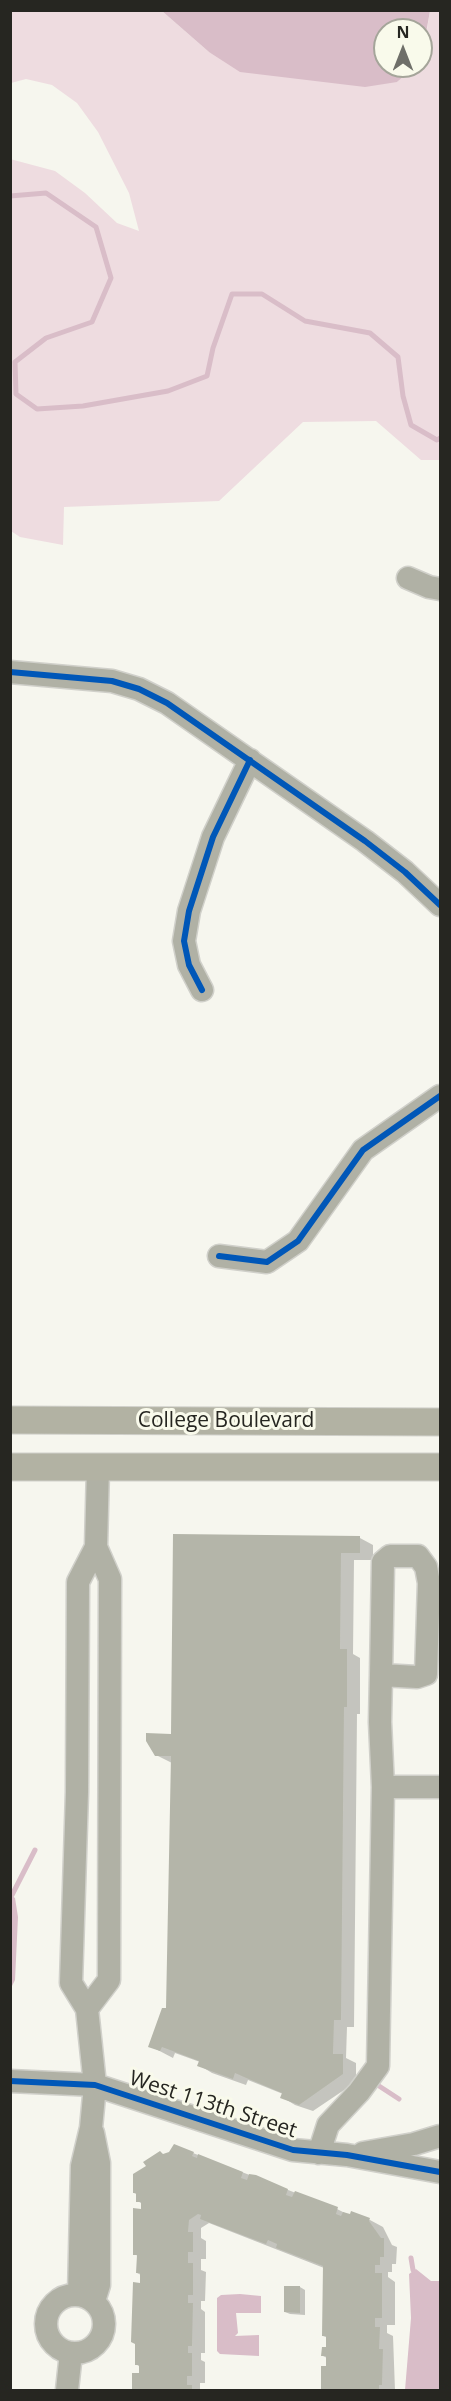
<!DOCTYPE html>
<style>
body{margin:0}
#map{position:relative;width:451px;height:2401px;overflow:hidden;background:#f6f6ee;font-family:"Open Sans",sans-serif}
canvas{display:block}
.frame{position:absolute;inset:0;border:12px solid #262621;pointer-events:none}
.north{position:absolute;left:373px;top:18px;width:60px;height:60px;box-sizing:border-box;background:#f9faeb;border:2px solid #a5a59a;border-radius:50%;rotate:0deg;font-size:16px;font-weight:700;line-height:24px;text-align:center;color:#262621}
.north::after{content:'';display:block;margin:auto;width:21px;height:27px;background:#6f6f69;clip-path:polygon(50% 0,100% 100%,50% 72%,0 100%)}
</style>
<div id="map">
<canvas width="451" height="2401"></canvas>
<div class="frame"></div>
<div class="north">N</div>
</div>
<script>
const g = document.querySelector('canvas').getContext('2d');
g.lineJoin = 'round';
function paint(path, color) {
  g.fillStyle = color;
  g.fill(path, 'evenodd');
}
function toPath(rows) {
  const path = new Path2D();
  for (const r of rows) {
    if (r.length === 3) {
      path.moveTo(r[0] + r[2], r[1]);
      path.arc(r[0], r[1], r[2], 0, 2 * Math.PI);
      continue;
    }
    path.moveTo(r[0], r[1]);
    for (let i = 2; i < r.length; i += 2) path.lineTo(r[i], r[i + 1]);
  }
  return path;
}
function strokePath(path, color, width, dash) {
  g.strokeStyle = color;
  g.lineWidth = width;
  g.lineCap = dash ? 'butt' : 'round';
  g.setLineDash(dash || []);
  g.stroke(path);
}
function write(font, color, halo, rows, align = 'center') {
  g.font = font + ' "Open Sans",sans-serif';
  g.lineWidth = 6;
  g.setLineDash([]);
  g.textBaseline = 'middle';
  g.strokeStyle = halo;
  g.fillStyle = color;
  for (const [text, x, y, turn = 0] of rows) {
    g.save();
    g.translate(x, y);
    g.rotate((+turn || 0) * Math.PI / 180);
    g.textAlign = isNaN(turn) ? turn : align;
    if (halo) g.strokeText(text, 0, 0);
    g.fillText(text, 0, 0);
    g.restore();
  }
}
paint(toPath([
 [11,11,162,11,209,52,397,82,416,66,421,66,430,11,440,11,440,460,421,460,376,421,303,422,219,501,64,507,63,545,20,537,11,531,10,159,55,171,85,193,117,223,139,231,129,193,98,132,77,103,52,85,26,79,11,83]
]), '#eedce0');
paint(toPath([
 [162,11,430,10,430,11,421,61,421,30,385,30,385,66,416,66,397,82,365,87,240,72,209,52],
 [11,1895,15,1898,18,1917,15,1980,11,1988],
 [416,2269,431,2281,440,2281,440,2390,405,2390,411,2318,409,2274],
 [240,2294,261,2296,261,2313,236,2313,238,2333,235,2336,259,2335,259,2356,220,2354,217,2351,217,2298,221,2295]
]), '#d9bdc8');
paint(toPath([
 [174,1535,360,1538,373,1545,373,1560,354,1560,353,1654,360,1658,360,1714,357,1714,354,2027,347,2027,346,2058,356,2063,356,2082,313,2111,295,2105,282,2097,283,2094,248,2080,246,2085,212,2073,199,2065,200,2062,175,2053,173,2058,150,2046,168,2009,172,1763,156,1755,172,1735],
 [193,2153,337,2209,351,2216,352,2213,370,2220,383,2227,392,2245,397,2247,396,2264,392,2264,392,2272,388,2272,388,2277,395,2282,395,2325,387,2325,387,2333,393,2336,395,2390,322,2390,323,2367,327,2367,327,2358,323,2356,327,2348,328,2338,323,2336,324,2268,209,2223,201,2228,201,2238,206,2241,206,2259,201,2259,201,2270,206,2272,205,2301,201,2301,201,2309,205,2312,205,2353,201,2353,201,2360,205,2362,205,2383,200,2383,200,2390,133,2390,133,2374,140,2374,140,2367,136,2364,141,2275,137,2273,138,2256,134,2254,142,2210,142,2204,138,2201,138,2195,134,2193,165,2155],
 [300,2287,305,2290,305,2315,290,2314,285,2312]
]), '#0003');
strokePath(toPath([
 [10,196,46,193,96,227,111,278,92,322,46,338,15,362,16,394,37,409,83,406,168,391,207,376,213,348,232,294,262,294,305,321,370,333,398,357,403,396,411,425,437,440,440,438],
 [12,1895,35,1850],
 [376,2084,399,2099],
 [411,2258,413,2270]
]), '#d9bdc8', 5);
paint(toPath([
 [173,1534,360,1536,360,1553,341,1553,340,1649,347,1649,347,1707,344,1707,341,2020,334,2020,333,2054,343,2054,343,2074,299,2105,280,2098,282,2093,244,2077,235,2073,233,2079,197,2066,199,2061,162,2047,160,2051,148,2047,162,2008,166,2008,171,1756,155,1756,146,1741,146,1733,171,1734],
 [174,2144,194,2152,192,2156,197,2158,198,2154,243,2172,241,2178,247,2180,249,2174,256,2175,288,2189,286,2195,292,2197,295,2191,338,2207,336,2214,341,2216,343,2212,350,2214,351,2211,370,2218,369,2221,381,2238,384,2238,384,2257,380,2257,380,2265,375,2265,375,2273,382,2273,382,2318,375,2318,375,2327,380,2327,379,2349,383,2349,382,2385,379,2385,379,2390,321,2390,321,2366,326,2366,326,2356,321,2356,322,2347,326,2347,326,2336,322,2336,323,2266,276,2248,277,2244,268,2240,266,2244,200,2219,201,2215,198,2214,189,2220,188,2232,193,2232,193,2252,188,2252,188,2263,193,2263,193,2295,188,2295,188,2303,193,2303,192,2346,188,2346,188,2353,192,2353,192,2376,187,2376,187,2385,192,2385,192,2390,132,2390,132,2373,139,2373,139,2365,135,2365,135,2344,131,2342,133,2282,140,2283,140,2273,136,2273,137,2255,133,2255,133,2208,141,2209,141,2202,136,2202,136,2193,133,2193,133,2174,146,2166,143,2162,160,2151,163,2154,169,2152],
 [284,2286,300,2286,300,2313,284,2312]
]), '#b4b5a9');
const minor = toPath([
 [408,578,429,587,440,589],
 [10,672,112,681,139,689,167,703,365,841,405,872,440,905],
 [202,990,189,965,184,941,189,911,213,837,250,760],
 [219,1256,267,1262,298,1241,363,1150,440,1096],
 [96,1547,78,1582,77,1792,71,1983,87,2009,109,1980,110,1579,96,1547,98,1467],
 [381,1675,417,1677,426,1674,429,1583,426,1567,418,1556,390,1556,383,1562,381,1675,380,1722,383,1787],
 [10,2081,95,2085,293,2150,347,2155,440,2172],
 [93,2133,99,2163,99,2285,94,2301],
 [319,2153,328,2125,359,2092,378,2066,383,1787,440,1787],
 [363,2153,414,2144,440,2136],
 [79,2295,82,2166,91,2128,95,2085,87,2009],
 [75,2324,29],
 [67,2390,71,2353]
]);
const major = toPath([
 [10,1420,440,1422],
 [10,1467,440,1467]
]);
strokePath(minor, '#d0d0ca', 25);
strokePath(major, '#d0d0ca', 29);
strokePath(minor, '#b0b1a5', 22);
strokePath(major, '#b2b2a3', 27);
strokePath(toPath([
 [10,672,112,681,139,689,167,703,365,841,405,872,440,905],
 [202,990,189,965,184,941,189,911,213,837,250,760],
 [219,1256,267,1262,298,1241,363,1150,440,1096],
 [10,2081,95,2085,293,2150,347,2155,440,2172]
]), '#0057b8', 6);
write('21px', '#262621', '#f9faeb', [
 ["College Boulevard",226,1421],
 ["West 113th Street",213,2105,18]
]);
</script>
